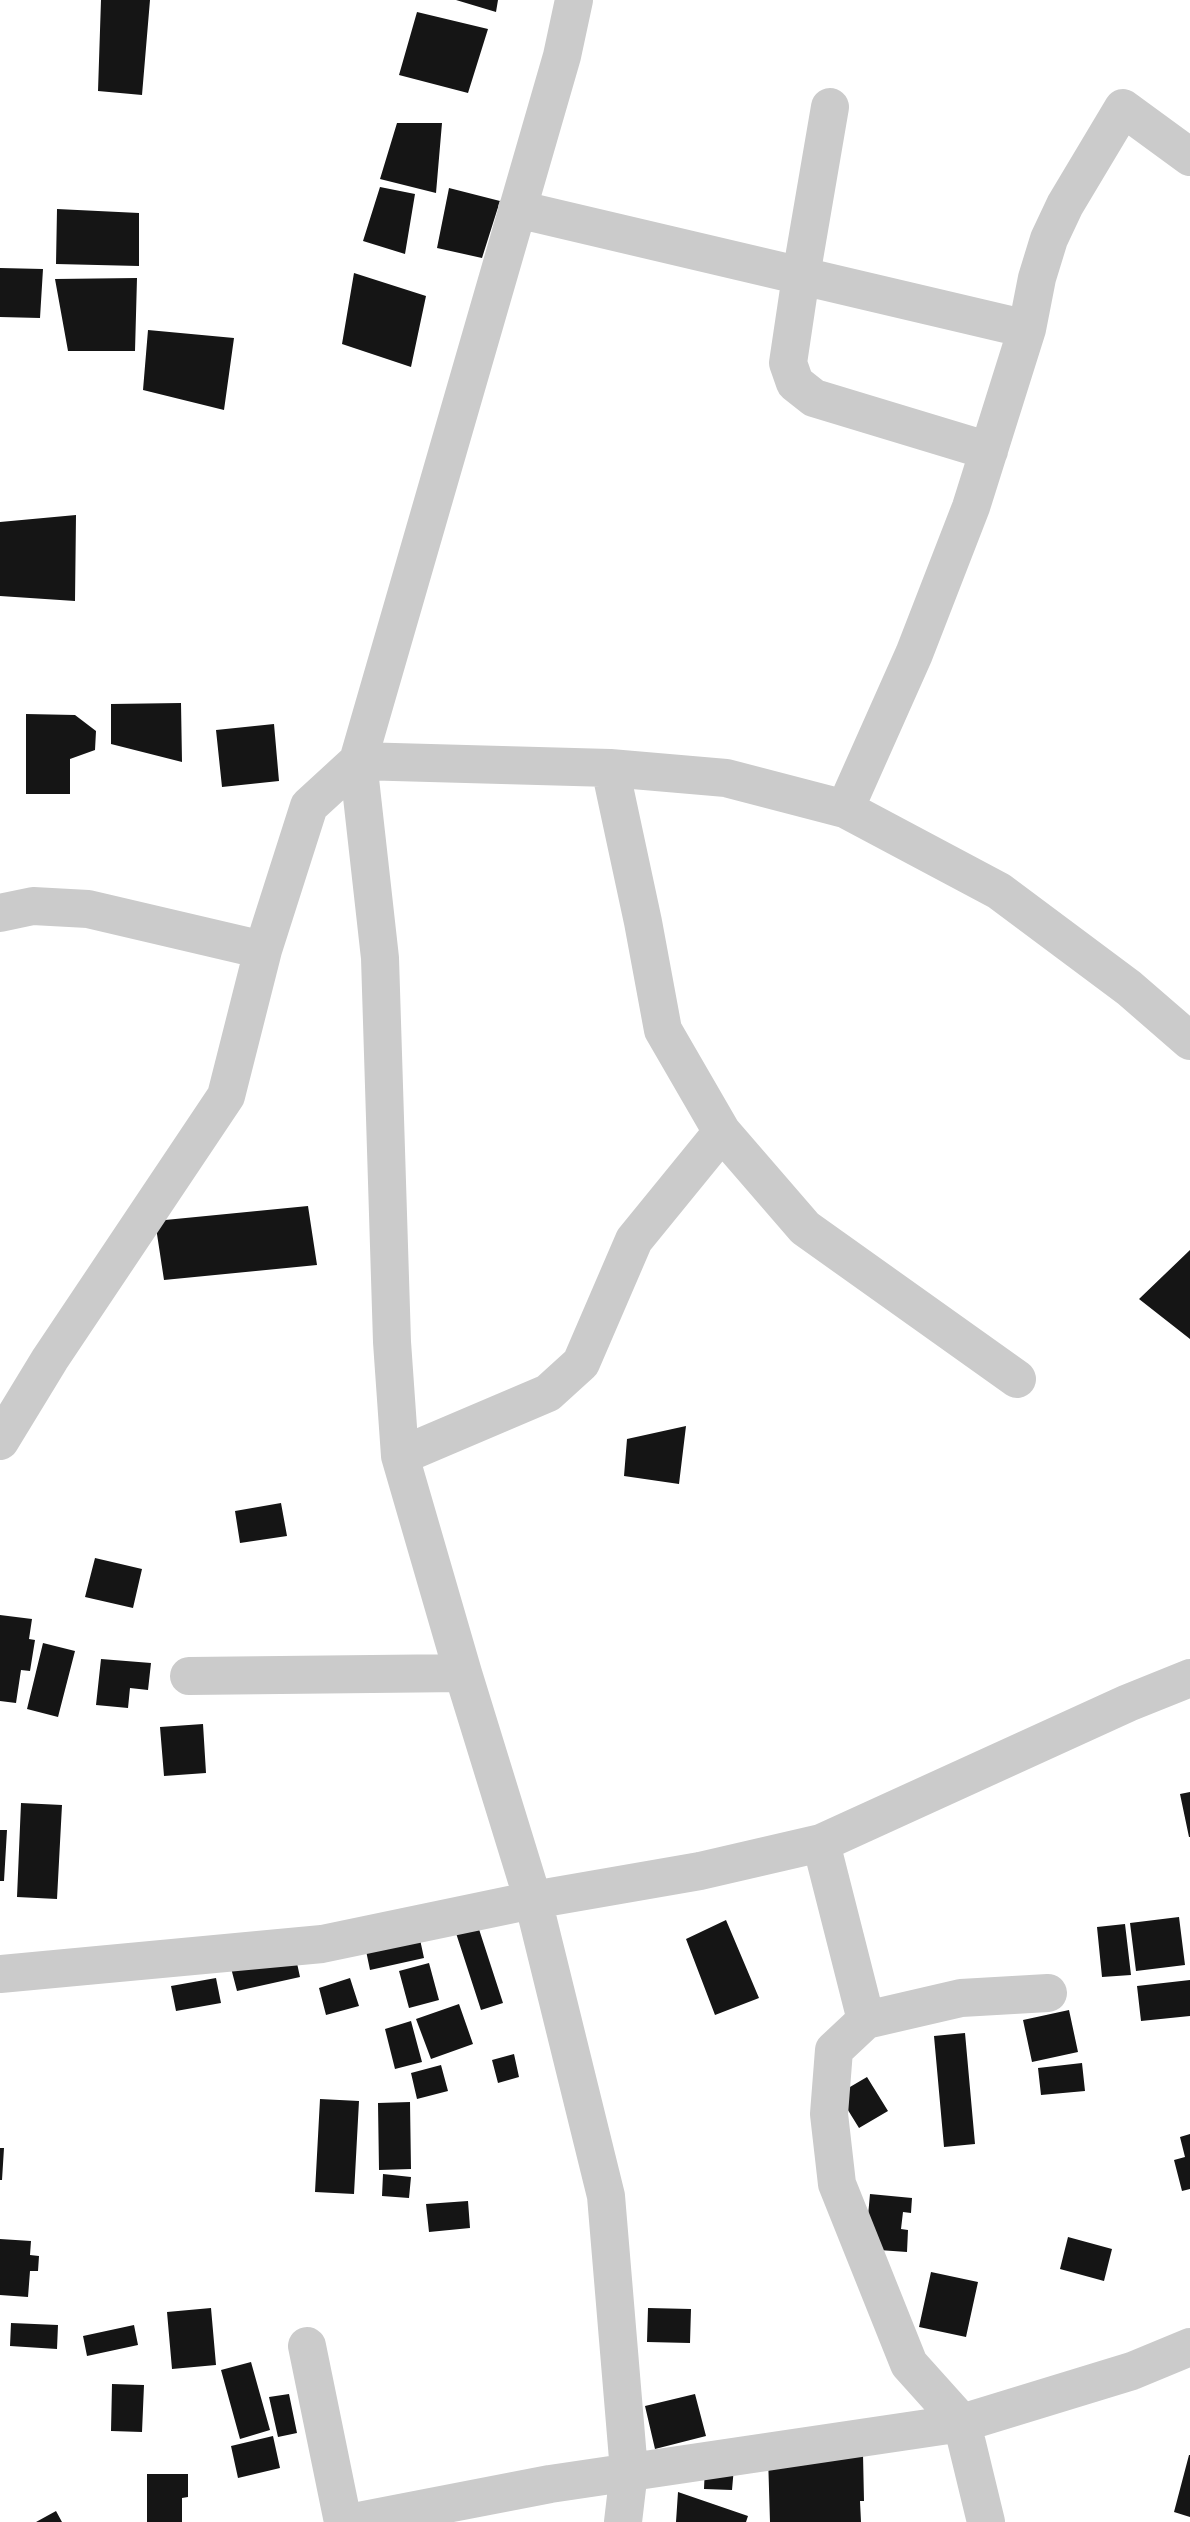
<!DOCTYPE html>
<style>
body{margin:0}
canvas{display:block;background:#fff}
</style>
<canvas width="1190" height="2522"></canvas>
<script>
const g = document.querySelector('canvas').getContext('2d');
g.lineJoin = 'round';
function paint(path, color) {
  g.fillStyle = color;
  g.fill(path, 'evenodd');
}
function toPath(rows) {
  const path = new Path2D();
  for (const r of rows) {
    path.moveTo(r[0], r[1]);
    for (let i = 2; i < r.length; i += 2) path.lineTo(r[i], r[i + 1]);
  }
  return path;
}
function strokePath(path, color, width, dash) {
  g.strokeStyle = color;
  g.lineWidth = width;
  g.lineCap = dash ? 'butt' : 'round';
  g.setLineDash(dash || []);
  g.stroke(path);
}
paint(toPath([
 [101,0,150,0,142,95,98,91],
 [456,0,498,0,496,12],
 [417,12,488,29,468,93,399,75],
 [397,123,442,123,436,193,380,179],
 [380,187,415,194,405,254,363,241],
 [449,188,500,201,482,258,437,248],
 [57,209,139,213,139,266,56,264],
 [0,268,43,269,40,318,0,317],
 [354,273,426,296,411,367,342,344],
 [137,278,135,351,68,351,55,279],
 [148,330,234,338,224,410,143,390],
 [76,515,75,601,0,596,0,522],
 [181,703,182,762,111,744,111,704],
 [26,714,75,715,96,731,95,750,70,759,70,794,26,794],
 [274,724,279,781,222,787,216,730],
 [308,1206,317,1265,164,1280,155,1221],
 [1190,1250,1190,1339,1139,1299],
 [686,1426,679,1484,624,1476,627,1439],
 [281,1503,287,1536,240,1543,235,1511],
 [95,1558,142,1569,133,1608,85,1597],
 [0,1615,32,1619,29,1639,35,1640,30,1671,21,1670,16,1703,0,1701],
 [43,1643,75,1651,58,1717,27,1709],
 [101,1659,151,1663,148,1690,130,1688,128,1708,96,1705],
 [203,1724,206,1773,164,1776,160,1727],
 [1190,1792,1190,1837,1189,1837,1180,1794],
 [21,1803,62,1805,57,1899,17,1897],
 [0,1830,7,1830,4,1881,0,1881],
 [1179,1917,1185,1965,1136,1971,1130,1923],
 [476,1920,503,2003,481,2010,454,1927],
 [726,1920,759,1998,715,2015,686,1939],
 [1125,1924,1131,1975,1102,1977,1097,1927],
 [418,1930,424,1958,370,1970,364,1941],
 [295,1954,300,1977,237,1991,231,1968],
 [429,1963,439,2000,409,2008,399,1971],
 [216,1978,221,2003,176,2011,171,1986],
 [350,1978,359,2006,326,2015,319,1988],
 [1190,1980,1190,2016,1141,2021,1137,1986],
 [459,2004,473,2044,431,2059,416,2019],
 [1069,2010,1078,2052,1032,2062,1023,2020],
 [411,2021,422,2062,395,2069,385,2029],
 [965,2033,975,2144,944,2147,934,2036],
 [514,2054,519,2077,498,2083,492,2060],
 [1082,2063,1085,2091,1041,2095,1038,2068],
 [441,2065,448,2091,417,2099,411,2073],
 [867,2077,888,2111,859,2128,838,2094],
 [320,2099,359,2101,354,2194,315,2192],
 [410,2102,411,2169,379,2170,378,2103],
 [1190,2134,1190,2189,1182,2191,1174,2160,1185,2157,1180,2137],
 [0,2148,4,2148,2,2180,0,2180],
 [383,2174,411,2177,409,2198,382,2196],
 [870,2194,912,2198,911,2213,903,2212,901,2229,908,2230,907,2252,865,2249],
 [468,2201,470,2228,429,2232,426,2204],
 [1068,2237,1112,2249,1104,2281,1060,2269],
 [0,2239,31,2241,30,2255,39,2256,38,2271,30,2271,28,2297,0,2295],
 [931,2272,978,2282,966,2337,919,2327],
 [211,2308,216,2365,172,2369,167,2312],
 [648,2308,691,2309,690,2343,647,2342],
 [11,2323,58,2325,57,2349,10,2346],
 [134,2325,138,2345,87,2356,83,2336],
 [251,2362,270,2430,240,2439,221,2370],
 [112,2384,144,2385,142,2432,111,2431],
 [289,2394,297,2433,278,2437,269,2397],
 [695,2394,706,2436,655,2449,645,2406],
 [273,2436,280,2468,238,2478,231,2446],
 [863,2454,864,2501,860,2501,861,2522,770,2522,768,2456],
 [1189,2455,1190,2455,1190,2517,1174,2512],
 [705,2466,734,2467,732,2490,704,2489],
 [147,2474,188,2474,188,2497,182,2498,182,2522,147,2522],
 [678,2492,748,2516,746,2522,676,2522],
 [56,2511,62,2522,36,2522]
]), '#151515');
strokePath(toPath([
 [574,0,562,56,358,761,380,958,392,1342,400,1456,463,1673,533,1900,606,2196,629,2471,623,2522],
 [830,107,801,276,788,363,795,383,814,398,989,451],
 [517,209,1027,329],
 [610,768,643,922,663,1030,722,1132,805,1228,1017,1379],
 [845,809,914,654,971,507,1027,329,1037,278,1049,239,1065,205,1123,108,1190,157],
 [0,913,33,906,88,909,263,950],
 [0,1441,50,1359,226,1096,263,950,309,806,358,761,610,768,726,778,845,809,999,891,1129,988,1190,1041],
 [400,1456,548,1393,581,1363,634,1240,722,1132],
 [189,1676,463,1673],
 [821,1843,866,2020],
 [0,1974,322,1944,533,1900,700,1871,821,1843,1128,1703,1190,1678],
 [307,2346,343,2522],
 [354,2522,550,2484,962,2423,1132,2371,1190,2347],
 [986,2522,962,2423,909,2364,837,2184,829,2114,834,2050,866,2020,961,1998,1048,1993]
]), '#cbcbcb', 38);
</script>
